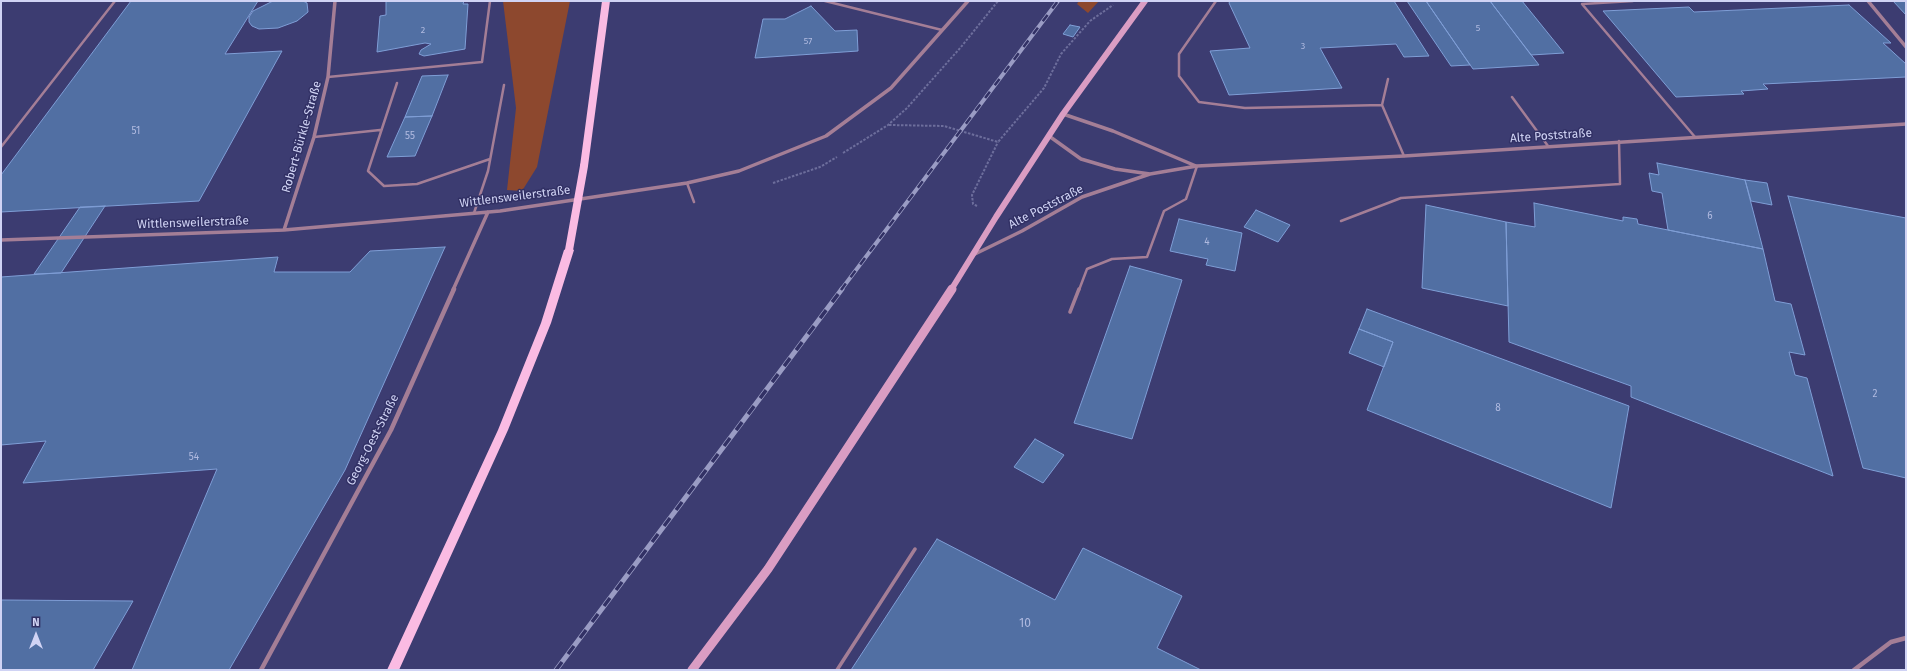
<!DOCTYPE html>
<meta charset="utf-8">
<style>
body{margin:0}
#map{position:relative;width:1907px;height:671px;overflow:hidden;background:#3c3c71;font-family:"Fira Sans",sans-serif}
canvas{display:block}
.frame{position:absolute;inset:0;border:2px solid #d0d3f4;pointer-events:none}
.north{position:absolute;left:16px;top:615px;width:40px;height:40px;-webkit-text-stroke:3px #323165;paint-order:stroke;rotate:0deg;font-size:11px;font-weight:700;line-height:16px;text-align:center;color:#d0d3f4}
.north::after{content:'';display:block;margin:auto;width:14px;height:18px;background:#d0d3f4;clip-path:polygon(50% 0,100% 100%,50% 72%,0 100%)}
</style>
<div id="map">
<canvas width="1907" height="671"></canvas>
<div class="frame"></div>
<div class="north">N</div>
</div>
<script>
const g = document.querySelector('canvas').getContext('2d');
g.lineJoin = 'round';
function paint(path, color) {
  g.fillStyle = color;
  g.fill(path, 'evenodd');
}
function toPath(rows) {
  const path = new Path2D();
  for (const r of rows) {
    path.moveTo(r[0], r[1]);
    for (let i = 2; i < r.length; i += 2) path.lineTo(r[i], r[i + 1]);
  }
  return path;
}
function strokePath(path, color, width, dash) {
  g.strokeStyle = color;
  g.lineWidth = width;
  g.lineCap = dash ? 'butt' : 'round';
  g.setLineDash(dash || []);
  g.stroke(path);
}
function write(font, color, halo, rows, align = 'center') {
  g.font = font + ' "Fira Sans",sans-serif';
  g.lineWidth = 3;
  g.setLineDash([]);
  g.textBaseline = 'middle';
  g.strokeStyle = halo;
  g.fillStyle = color;
  for (const [text, x, y, turn = 0] of rows) {
    g.save();
    g.translate(x, y);
    g.rotate((+turn || 0) * Math.PI / 180);
    g.textAlign = isNaN(turn) ? turn : align;
    if (halo) g.strokeText(text, 0, 0);
    g.fillText(text, 0, 0);
    g.restore();
  }
}
paint(toPath([
 [503,1,570,1,537,167,522,191,507,190,516,108],
 [1079,1,1099,1,1088,13,1077,4]
]), '#8d482e');
const building = toPath([
 [131,1,258,1,225,54,282,51,199,201,1,212,1,175,131,1],
 [273,1,303,1,307,3,308,12,297,21,278,28,259,29,252,26,249,22,249,17,253,11,273,1],
 [386,1,464,1,463,4,468,4,465,49,424,56,419,54,421,50,431,44,425,43,377,52,380,16,386,15,386,1],
 [1230,1,1394,1,1429,56,1404,57,1396,44,1320,48,1342,88,1229,95,1210,51,1250,48,1229,3,1230,1],
 [1407,1,1426,1,1470,65,1451,66,1407,1],
 [1426,1,1490,1,1539,65,1473,69,1426,1],
 [1490,1,1522,1,1564,53,1531,55,1490,1],
 [1893,1,1906,1,1906,15,1893,1],
 [1849,5,1891,43,1883,43,1906,64,1906,77,1763,84,1768,89,1741,91,1744,94,1676,97,1603,11,1689,7,1694,12,1849,5],
 [811,6,835,31,857,30,858,51,755,58,763,19,785,19,811,6],
 [1070,25,1080,27,1073,37,1063,34,1070,25],
 [448,75,432,116,405,117,422,76,448,75],
 [432,116,415,156,387,157,405,117,432,116],
 [1657,163,1745,180,1763,249,1668,230,1662,193,1652,191,1649,173,1659,175,1657,163],
 [1745,180,1767,183,1772,205,1751,201,1745,180],
 [1788,196,1906,218,1906,478,1863,468,1788,196],
 [1534,203,1623,221,1623,217,1637,219,1638,224,1763,249,1775,301,1791,304,1805,355,1789,352,1795,375,1807,378,1833,476,1631,397,1631,386,1509,342,1506,222,1535,227,1534,203],
 [1426,205,1506,222,1508,306,1422,288,1426,205],
 [105,206,61,273,34,274,80,207,105,206],
 [1256,210,1290,225,1278,242,1244,227,1256,210],
 [1179,219,1242,233,1235,271,1206,265,1208,259,1170,251,1179,219],
 [445,247,345,470,229,670,132,670,217,469,23,483,46,441,1,445,1,277,278,257,274,272,350,272,370,251,445,247],
 [1130,266,1182,280,1132,439,1074,423,1130,266],
 [1367,309,1629,406,1611,508,1367,410,1393,342,1359,329,1367,309],
 [1359,329,1393,342,1384,367,1349,353,1359,329],
 [1035,439,1064,455,1043,483,1014,467,1035,439],
 [937,539,1055,600,1083,548,1182,596,1157,648,1201,670,851,670,937,539],
 [1,600,133,601,93,670,1,670,1,600]
]);
paint(building, '#516fa3');
strokePath(building, '#7f9ed6', 1);
strokePath(toPath([
 [889,125,944,126,998,142,1044,88,1061,54,1090,21,1113,5],
 [843,153,888,125,907,108,961,47,998,1],
 [773,183,820,167,837,157],
 [977,206,973,204,972,195,998,142]
]), '#6d6e9c', 2, [2.5, 1.5]);
strokePath(toPath([
 [825,1,942,30],
 [1216,1,1179,54,1179,76,1199,102,1245,108,1382,105,1388,79],
 [1633,1,1582,4,1695,137],
 [328,77,482,62,490,1],
 [397,83,368,171,384,186,417,184,490,159],
 [1512,97,1548,146],
 [1382,105,1404,156],
 [314,137,380,130],
 [1,147,115,1],
 [687,183,694,202],
 [474,213,488,171,504,85],
 [1341,221,1401,198,1620,184,1619,141],
 [1079,290,1087,269,1112,259,1147,257,1164,211,1186,199,1197,166]
]), '#a47e96', 2.5);
strokePath(toPath([
 [1070,312,1079,289],
 [837,670,915,549]
]), '#a47e96', 3.5);
strokePath(toPath([
 [1868,1,1906,47],
 [1063,114,1113,131,1196,166],
 [1049,136,1081,159,1115,169,1150,174],
 [284,230,314,137,328,77,335,1],
 [1,240,284,230,500,211,687,183,739,171,826,136,891,88,968,1],
 [975,254,1022,231,1082,197,1150,174,1197,166,1404,156,1906,124],
 [453,290,488,212]
]), '#a47e96', 3.5);
strokePath(toPath([
 [261,670,391,430,454,289],
 [1854,670,1891,642,1906,638]
]), '#a47e96', 4.5);
strokePath(toPath([
 [951,290,996,217,1063,114,1145,1]
]), '#da9dc3', 6);
strokePath(toPath([
 [692,670,768,569,952,289]
]), '#da9dc3', 9);
paint(toPath([
 [602,1,610,1,588,166,584,169,580,166,602,1],
 [569,247,574,250,551,323,508,430,399,670,387,670,498,430,541,323,564,250,569,247]
]), '#fabbe3');
const railFar1 = toPath([
 [841,290,1058,1]
]);
const rail = toPath([
 [556,670,842,289]
]);
strokePath(railFar1, '#9a9cc4', 4);
strokePath(rail, '#9a9cc4', 5);
strokePath(railFar1, '#323165', 2.5, [8]);
strokePath(rail, '#323165', 3.5, [10]);
strokePath(toPath([
 [569,250,584,166]
]), '#fabbe3', 8);
write('9px', '#b0bae0', null, [
 ["5",1478,28],
 ["2",423,30],
 ["57",808,41],
 ["3",1303,46]
]);
write('10px', '#b0bae0', null, [
 ["51",136,131],
 ["55",410,136],
 ["6",1710,216],
 ["4",1207,242],
 ["2",1875,394],
 ["8",1498,408],
 ["54",194,457]
]);
write('12px', '#d0d3f4', '#323165', [
 ["Alte Poststraße",1551,136,-4],
 ["Robert-Bürkle-Straße",302,137,-74],
 ["Wittlensweilerstraße",515,197,-7],
 ["Alte Poststraße",1046,207,-27],
 ["Wittlensweilerstraße",193,223,-2],
 ["Georg-Oest-Straße",373,440,-63]
]);
write('12px', '#b0bae0', null, [
 ["10",1025,624]
]);
</script>
